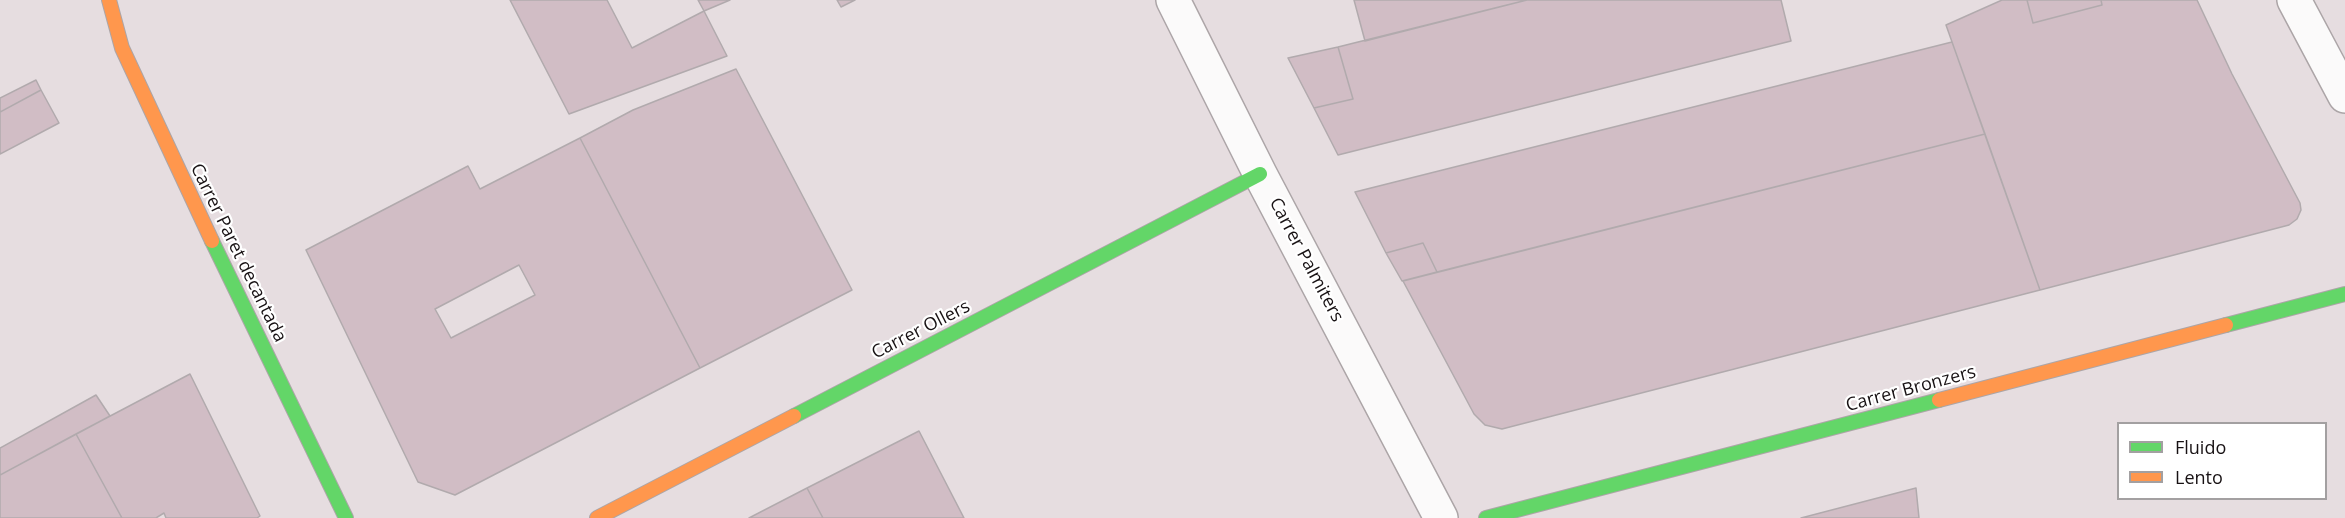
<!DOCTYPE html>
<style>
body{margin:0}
#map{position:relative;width:2345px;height:518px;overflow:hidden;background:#e6dde0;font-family:"Open Sans",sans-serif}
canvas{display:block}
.legend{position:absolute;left:2117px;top:422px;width:210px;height:78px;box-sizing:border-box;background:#fff;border:2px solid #a3a0a1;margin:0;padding:8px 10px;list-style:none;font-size:18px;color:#181214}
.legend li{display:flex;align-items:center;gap:12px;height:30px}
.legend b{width:30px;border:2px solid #a3a0a1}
</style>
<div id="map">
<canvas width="2345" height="518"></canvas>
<ul class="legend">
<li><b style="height:8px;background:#63d668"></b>Fluido</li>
<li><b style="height:8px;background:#ff974d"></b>Lento</li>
</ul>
</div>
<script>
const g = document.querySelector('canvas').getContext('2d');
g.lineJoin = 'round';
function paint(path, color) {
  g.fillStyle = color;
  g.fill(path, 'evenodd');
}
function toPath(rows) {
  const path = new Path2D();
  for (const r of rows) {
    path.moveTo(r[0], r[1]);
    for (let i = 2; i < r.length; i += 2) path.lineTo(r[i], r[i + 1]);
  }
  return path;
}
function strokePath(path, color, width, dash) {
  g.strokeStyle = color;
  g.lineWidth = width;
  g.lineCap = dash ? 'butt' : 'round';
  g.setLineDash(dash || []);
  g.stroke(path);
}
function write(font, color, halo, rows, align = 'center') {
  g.font = font + ' "Open Sans",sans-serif';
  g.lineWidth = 4.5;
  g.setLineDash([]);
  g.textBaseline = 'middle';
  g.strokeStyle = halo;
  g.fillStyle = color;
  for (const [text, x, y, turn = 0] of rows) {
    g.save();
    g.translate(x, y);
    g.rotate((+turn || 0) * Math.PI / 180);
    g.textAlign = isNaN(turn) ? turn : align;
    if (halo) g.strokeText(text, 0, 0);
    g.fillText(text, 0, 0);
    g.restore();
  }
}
const building = toPath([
 [510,0,607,0,632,48,704,11,727,56,569,114,510,0],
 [698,0,730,0,704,11,698,0],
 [837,0,855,0,841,7,837,0],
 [1354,0,1527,0,1365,41,1354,0],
 [1527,0,1781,0,1791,41,1338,155,1314,108,1353,99,1338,47,1527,0],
 [2002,0,2027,0,2033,23,2102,5,2101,0,2197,0,2232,74,2300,203,2301,210,2297,219,2289,225,2040,290,1946,25,2002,0],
 [2027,0,2101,0,2102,5,2033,23,2027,0],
 [1952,42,1985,134,1437,272,1423,243,1386,253,1355,192,1952,42],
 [1338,47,1353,99,1314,108,1288,58,1338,47],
 [736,69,852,290,700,368,580,138,633,110,736,69],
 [36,80,41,90,0,112,0,98,36,80],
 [41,90,59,123,0,154,0,112,41,90],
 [1985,134,2040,290,1502,429,1485,425,1474,414,1403,281,1985,134],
 [580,138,700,368,455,495,418,482,306,250,468,166,480,189,580,138],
 [519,265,535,295,451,338,435,309,519,265],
 [1423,243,1437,272,1402,281,1386,253,1423,243],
 [190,374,260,516,257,518,166,518,164,513,156,518,122,518,76,434,190,374],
 [96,395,110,416,0,475,0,448,96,395],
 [919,431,964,518,823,518,807,488,919,431],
 [76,434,122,518,0,518,0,475,76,434],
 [807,488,823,518,749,518,807,488],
 [1916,488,1919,518,1801,518,1916,488]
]);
paint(building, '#d1bdc5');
strokePath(building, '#b1aaad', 1.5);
const street = toPath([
 [1173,0,1260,174,1441,518],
 [2294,0,2345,96]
]);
const fast = toPath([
 [212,241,346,518],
 [2226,325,2345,294],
 [794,416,1260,174],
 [1486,518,1939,400]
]);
const slow = toPath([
 [109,0,122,48,212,241],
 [1939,400,2226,325],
 [597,518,794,416]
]);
strokePath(street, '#aca5a7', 36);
strokePath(fast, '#aca5a7', 16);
strokePath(slow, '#aca5a7', 16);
strokePath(street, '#fbfafa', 33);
strokePath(fast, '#63d668', 14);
strokePath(slow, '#ff974d', 14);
write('18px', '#181214', '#fff', [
 ["Carrer Paret decantada",238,253,64],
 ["Carrer Palmiters",1306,260,62],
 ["Carrer Ollers",921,330,-27],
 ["Carrer Bronzers",1911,389,-15]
]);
</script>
